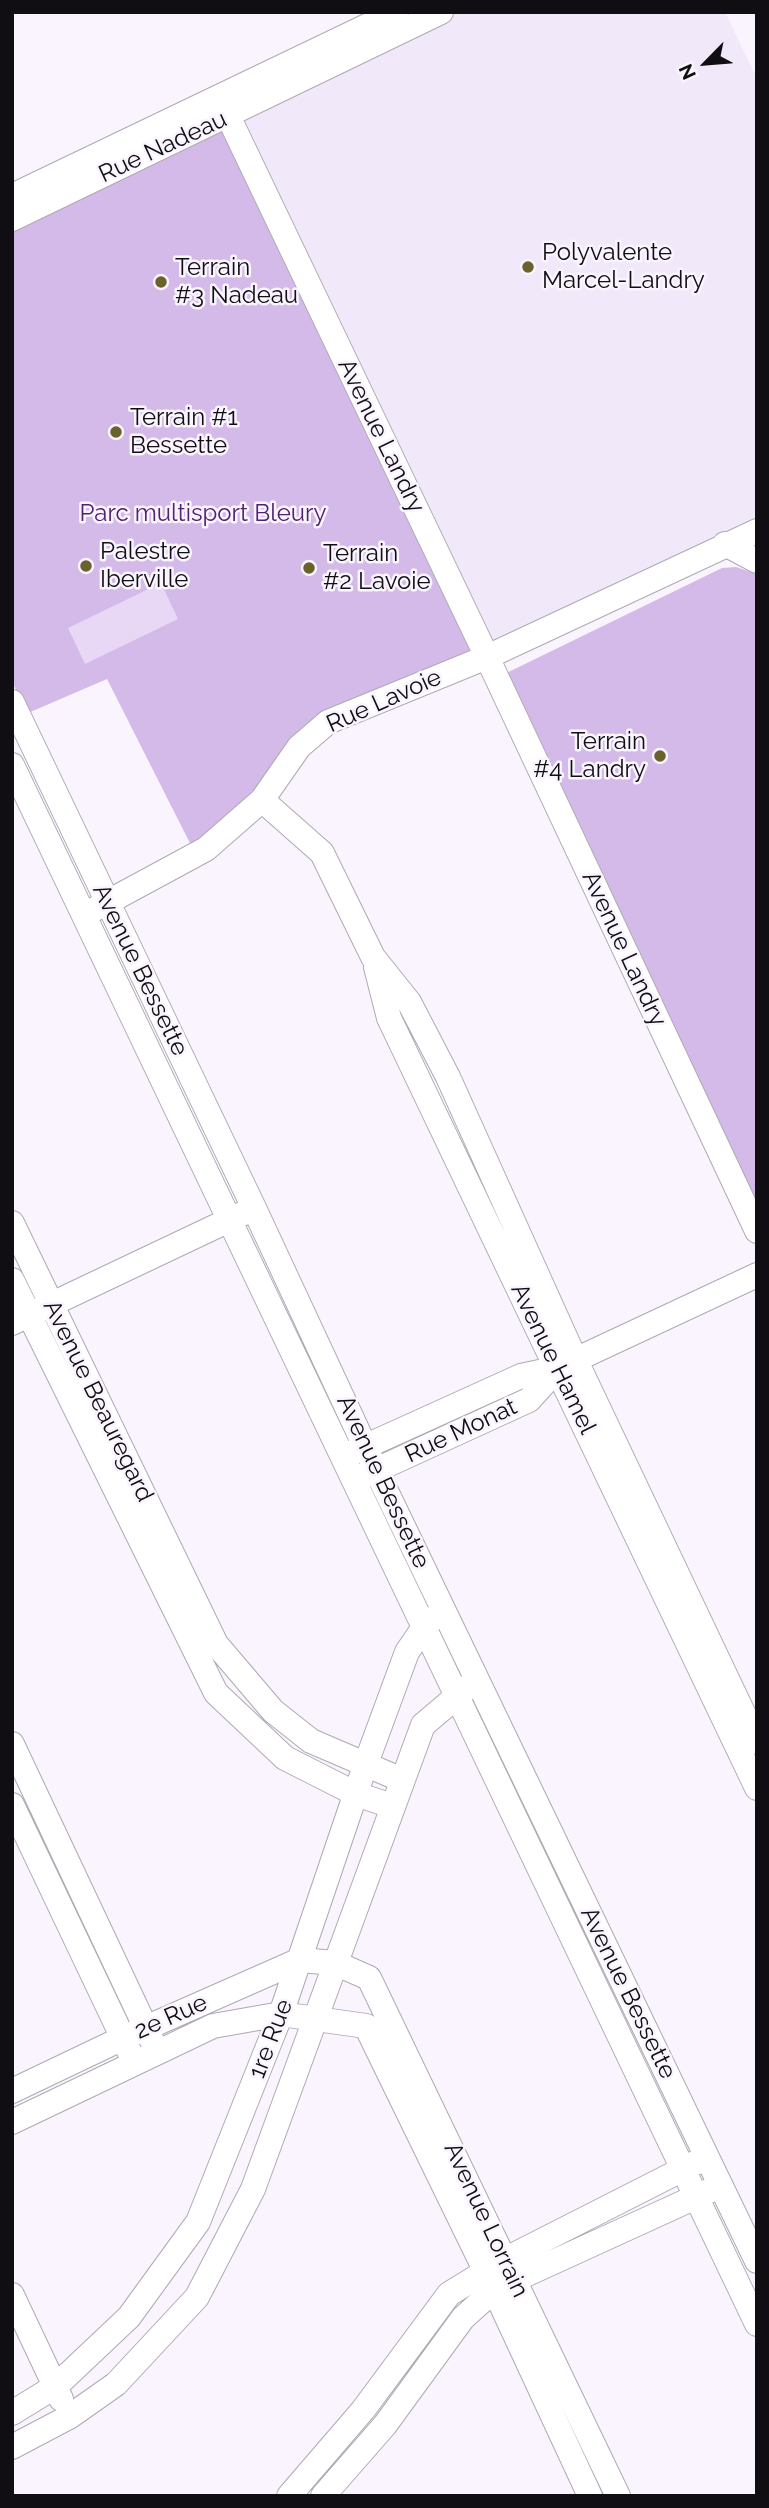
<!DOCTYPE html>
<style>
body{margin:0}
#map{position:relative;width:769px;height:2508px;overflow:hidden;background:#f9f4fe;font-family:Raleway,sans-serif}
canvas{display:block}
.frame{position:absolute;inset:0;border:14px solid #100e12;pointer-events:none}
.north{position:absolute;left:671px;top:28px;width:70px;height:70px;-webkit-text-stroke:5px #f9f4fe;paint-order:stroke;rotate:245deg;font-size:19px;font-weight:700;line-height:28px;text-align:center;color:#100e12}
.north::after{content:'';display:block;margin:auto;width:24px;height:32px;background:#100e12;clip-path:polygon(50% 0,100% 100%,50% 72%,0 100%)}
</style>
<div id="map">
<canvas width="769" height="2508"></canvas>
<div class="frame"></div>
<div class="north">N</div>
</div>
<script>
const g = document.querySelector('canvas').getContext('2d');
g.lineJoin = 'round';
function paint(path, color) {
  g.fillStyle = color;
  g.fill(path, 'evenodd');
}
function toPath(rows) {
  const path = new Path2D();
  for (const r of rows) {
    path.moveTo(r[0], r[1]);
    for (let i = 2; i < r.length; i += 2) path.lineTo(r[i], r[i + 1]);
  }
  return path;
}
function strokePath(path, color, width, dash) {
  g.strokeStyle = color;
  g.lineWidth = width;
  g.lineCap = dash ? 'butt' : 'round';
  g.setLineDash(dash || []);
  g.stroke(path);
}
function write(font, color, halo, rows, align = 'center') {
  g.font = font + ' Raleway,sans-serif';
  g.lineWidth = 5;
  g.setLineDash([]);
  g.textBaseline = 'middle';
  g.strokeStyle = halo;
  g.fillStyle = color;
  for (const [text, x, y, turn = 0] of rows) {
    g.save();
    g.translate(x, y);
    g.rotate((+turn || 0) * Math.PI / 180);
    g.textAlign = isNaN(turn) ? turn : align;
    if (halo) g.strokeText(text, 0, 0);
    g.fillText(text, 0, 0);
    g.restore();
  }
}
paint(toPath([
 [396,12,725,12,757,79,757,526,487,657,219,97]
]), '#f1e8f9');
paint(toPath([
 [228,117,473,649,333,718,199,861,107,679,28,713,12,682,12,219],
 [736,567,757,574,757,1239,488,682,722,568]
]), '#d3bae9');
paint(toPath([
 [161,583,178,619,85,664,68,628]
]), '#e8d8f6');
const minor = toPath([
 [219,97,487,657,757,1231],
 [12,196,396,12],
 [12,219,441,12],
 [725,544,757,561],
 [12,702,254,1208,376,1470,757,2261],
 [12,765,757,2324],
 [262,800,322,853,373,957,409,1002,448,1077,576,1361,757,1742],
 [95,909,206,849,262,800,299,747,328,722,487,657,757,531],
 [376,967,389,1018,757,1788],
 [12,1223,216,1644,273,1711,311,1741,402,1780],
 [12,1280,216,1693,285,1758,356,1794,392,1806],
 [12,1323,244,1213],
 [351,1453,521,1376,558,1368,757,1275],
 [361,1477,529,1400,558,1368],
 [12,1744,152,2041],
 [12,1805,130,2053],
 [12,2091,123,2038,300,1960,335,1963,369,1978,618,2496],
 [12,2122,213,2026,281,2014,366,2026,486,2272,590,2496],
 [12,2295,61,2399],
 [12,2413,56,2386,129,2317,198,2222,281,2014,365,1766,407,1652,424,1627,432,1619],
 [12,2447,69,2417,116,2384,197,2297,253,2189,423,1725,469,1686],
 [289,2496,363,2410,449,2294,506,2259,697,2162],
 [323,2496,385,2425,463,2318,493,2291,514,2280,711,2190]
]);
strokePath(minor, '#aea9b3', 26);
strokePath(minor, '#fff', 24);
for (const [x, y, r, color] of [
 [528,267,7,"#6a612d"],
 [161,282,7,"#6a612d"],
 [116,432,7,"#6a612d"],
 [86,566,7,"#6a612d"],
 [309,568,7,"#6a612d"],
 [660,756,7,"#6a612d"]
]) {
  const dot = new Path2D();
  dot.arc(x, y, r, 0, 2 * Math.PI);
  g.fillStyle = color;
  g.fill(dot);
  strokePath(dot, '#f9f4fe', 2.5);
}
write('24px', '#100e12', '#f9f4fe', [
 ["Rue Nadeau",163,147,-25],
 ["Avenue Landry",381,436,64],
 ["Rue Lavoie",384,701,-24],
 ["Avenue Landry",624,949,65],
 ["Avenue Bessette",140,970,64],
 ["Avenue Hamel",553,1359,64],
 ["Avenue Beauregard",98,1401,64],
 ["Rue Monat",461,1431,-25],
 ["Avenue Bessette",383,1482,65],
 ["Avenue Bessette",628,1993,64],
 ["2e Rue",171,2017,-24],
 ["1re Rue",271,2039,-69],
 ["Avenue Lorrain",486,2220,65]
]);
write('24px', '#100e12', '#f9f4fe', [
 ["Polyvalente",542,253],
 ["Marcel-Landry",542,281],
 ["Terrain",175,268],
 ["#3 Nadeau",175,296],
 ["Terrain #1",130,418],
 ["Bessette",130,446],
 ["Palestre",100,552],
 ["Iberville",100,580],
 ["Terrain",323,554],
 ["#2 Lavoie",323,582],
 ["Terrain",646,742,"right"],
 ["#4 Landry",646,770,"right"]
], 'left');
write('24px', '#532074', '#f9f4fe', [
 ["Parc multisport Bleury",203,514]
]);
</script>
